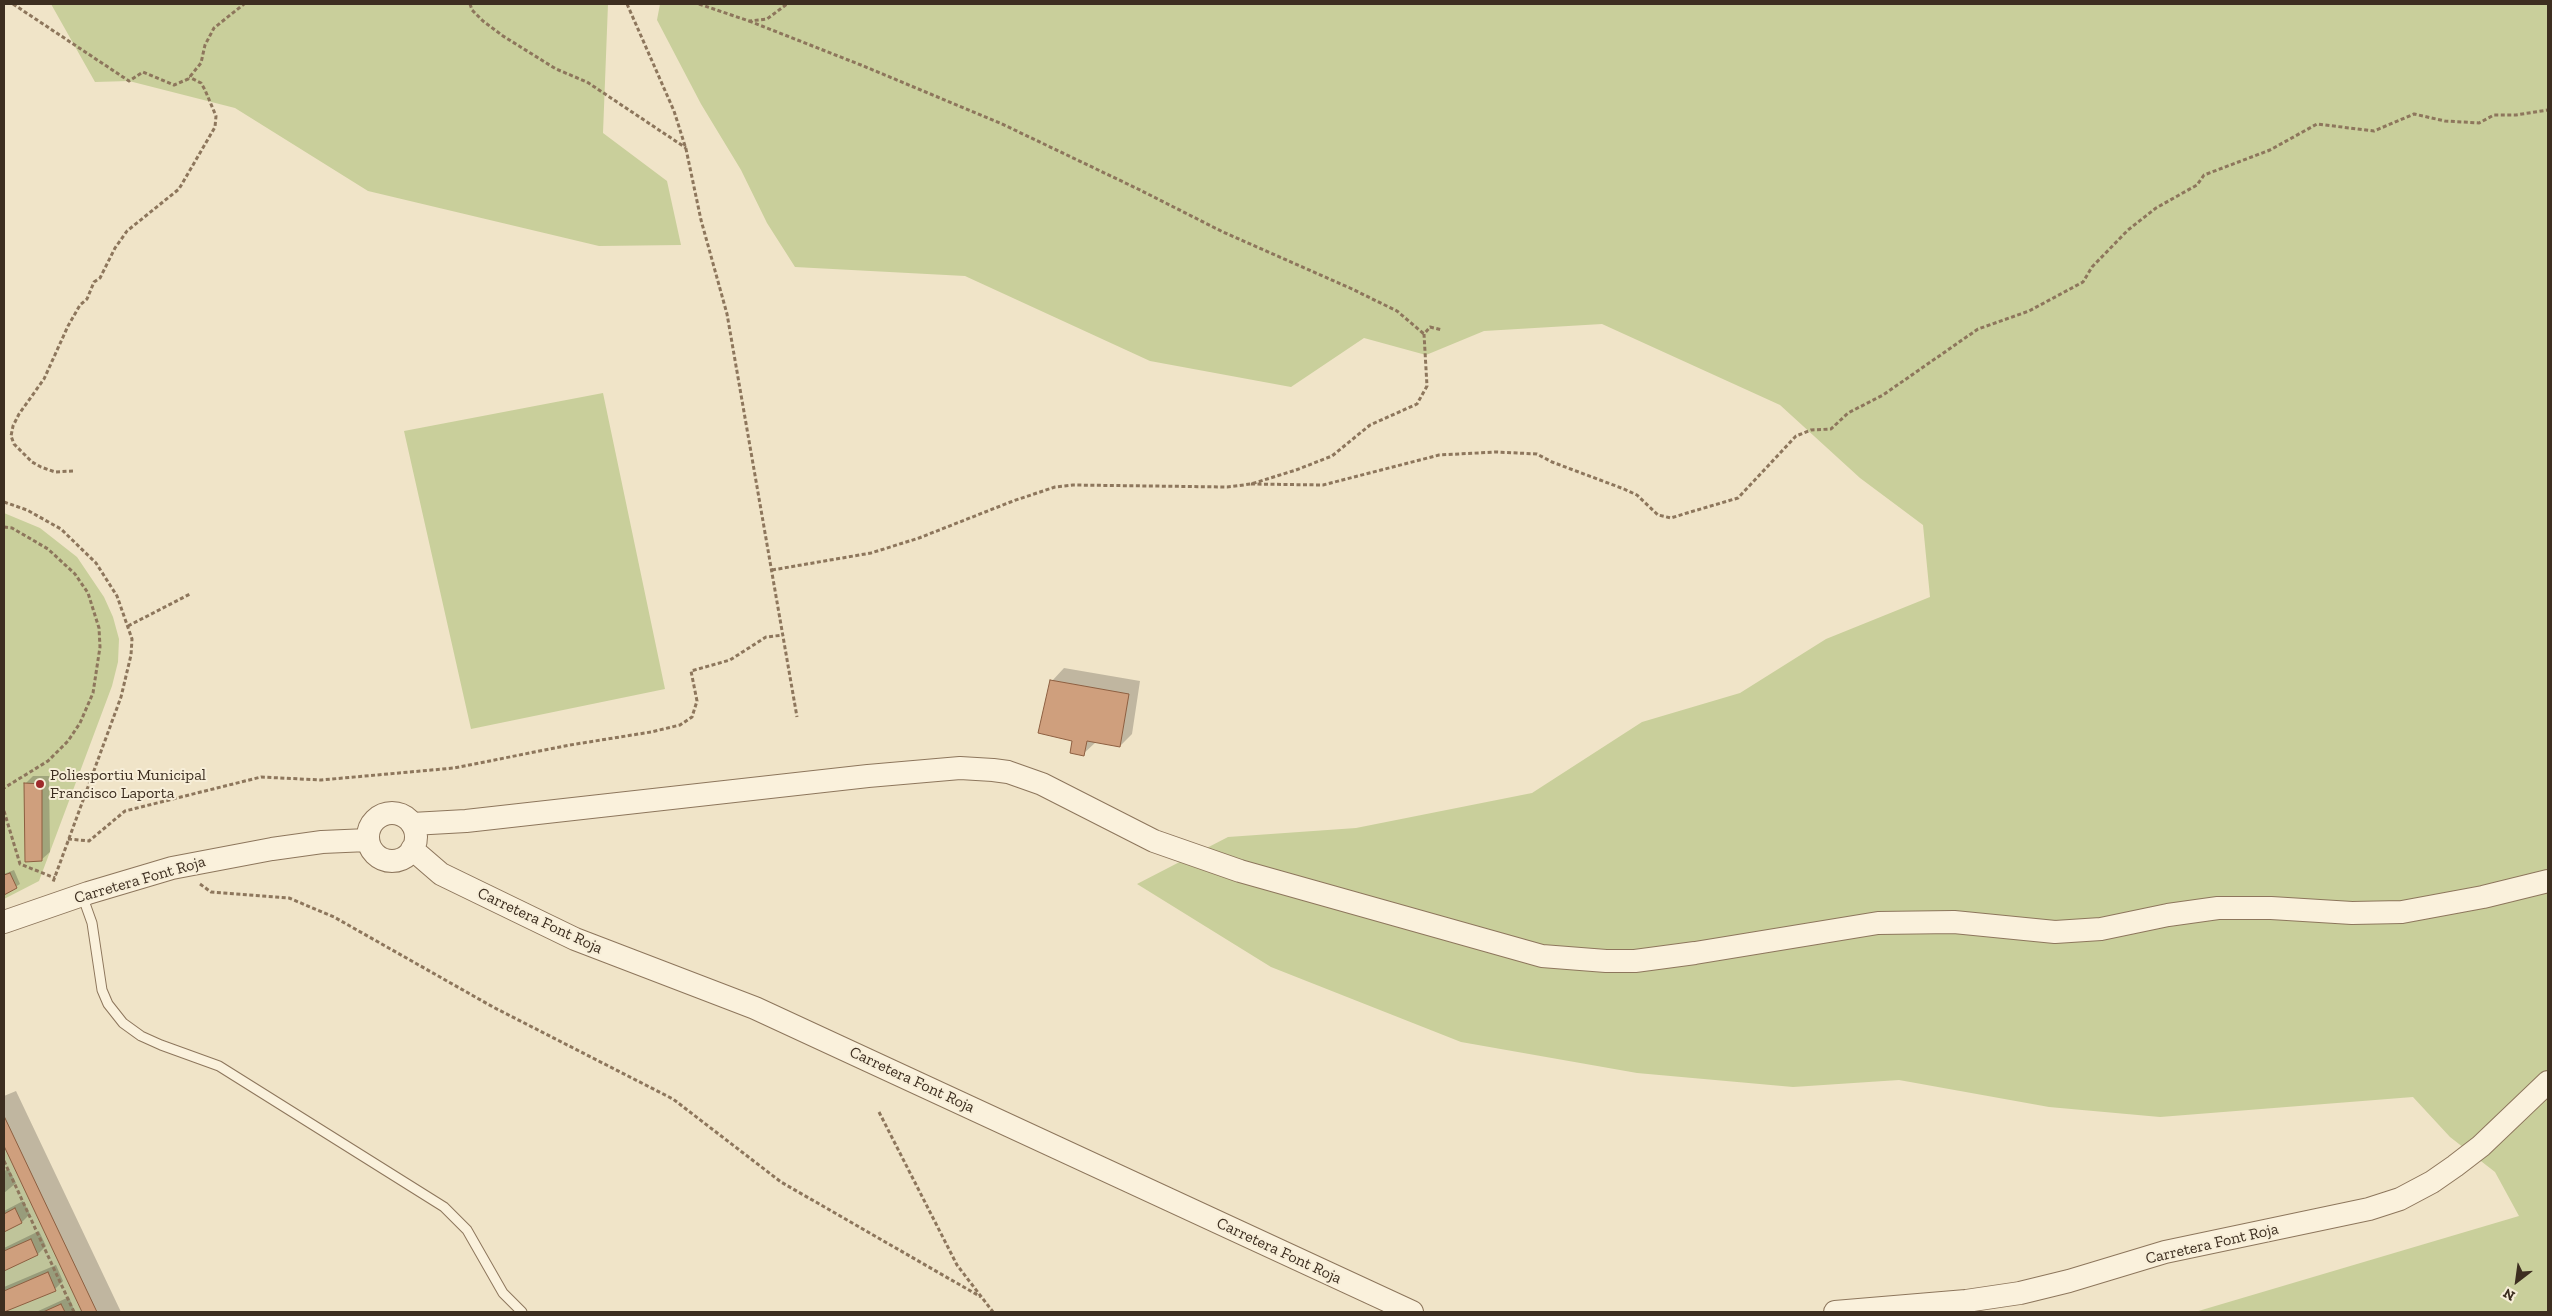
<!DOCTYPE html>
<style>
body{margin:0}
#map{position:relative;width:2552px;height:1316px;overflow:hidden;background:#f0e4c8;font-family:"Zilla Slab",serif}
canvas{display:block}
.frame{position:absolute;inset:0;border:5px solid #3d2e20;pointer-events:none}
.north{position:absolute;left:2492px;top:1256px;width:50px;height:50px;-webkit-text-stroke:4px #f7eed8;paint-order:stroke;rotate:210deg;font-size:14px;font-weight:700;line-height:20px;text-align:center;color:#3d2e20}
.north::after{content:'';display:block;margin:auto;width:18px;height:22px;background:#3d2e20;clip-path:polygon(50% 0,100% 100%,50% 72%,0 100%)}
</style>
<div id="map">
<canvas width="2552" height="1316"></canvas>
<div class="frame"></div>
<div class="north">N</div>
</div>
<script>
const g = document.querySelector('canvas').getContext('2d');
g.lineJoin = 'round';
function paint(path, color) {
  g.fillStyle = color;
  g.fill(path, 'evenodd');
}
function toPath(rows) {
  const path = new Path2D();
  for (const r of rows) {
    if (r.length === 3) {
      path.moveTo(r[0] + r[2], r[1]);
      path.arc(r[0], r[1], r[2], 0, 2 * Math.PI);
      continue;
    }
    path.moveTo(r[0], r[1]);
    for (let i = 2; i < r.length; i += 2) path.lineTo(r[i], r[i + 1]);
  }
  return path;
}
function strokePath(path, color, width, dash) {
  g.strokeStyle = color;
  g.lineWidth = width;
  g.lineCap = dash ? 'butt' : 'round';
  g.setLineDash(dash || []);
  g.stroke(path);
}
function write(font, color, halo, rows, align = 'center') {
  g.font = font + ' "Zilla Slab",serif';
  g.lineWidth = 4;
  g.setLineDash([]);
  g.textBaseline = 'middle';
  g.strokeStyle = halo;
  g.fillStyle = color;
  for (const [text, x, y, turn = 0] of rows) {
    g.save();
    g.translate(x, y);
    g.rotate((+turn || 0) * Math.PI / 180);
    g.textAlign = isNaN(turn) ? turn : align;
    if (halo) g.strokeText(text, 0, 0);
    g.fillText(text, 0, 0);
    g.restore();
  }
}
paint(toPath([
 [51,4,608,4,603,133,667,181,681,245,599,246,368,191,235,108,129,81,95,82],
 [660,4,2548,4,2548,1312,2195,1312,2519,1216,2495,1172,2450,1137,2413,1097,2160,1117,2049,1107,1899,1080,1793,1087,1637,1073,1461,1042,1271,967,1137,884,1228,837,1356,828,1532,793,1642,722,1740,693,1826,639,1930,597,1923,525,1860,478,1780,405,1602,324,1484,331,1426,355,1364,338,1291,387,1150,361,965,276,795,267,767,223,741,170,701,104,657,20],
 [603,393,665,689,471,729,404,431],
 [4,513,40,528,77,557,104,597,113,617,119,639,118,662,112,686,39,881,4,899]
]), '#c9cf9b');
paint(toPath([
 [4,1116,97,1312,4,1312]
]), '#bfc49a');
paint(toPath([
 [1064,668,1140,681,1132,734,1120,746,1096,742,1083,754,1074,740,1052,681],
 [33,776,49,776,50,852,41,860,25,784],
 [14,870,20,884,4,894,4,874],
 [16,1091,121,1312,84,1312,4,1143,4,1096],
 [9,1169,16,1183,4,1193,4,1171],
 [23,1201,30,1214,22,1222,4,1231,4,1211],
 [39,1231,46,1246,38,1254,4,1270,4,1248],
 [56,1265,63,1281,55,1289,4,1311,4,1287],
 [69,1297,75,1312,36,1312]
]), '#0003');
const building = toPath([
 [1050,680,1129,694,1120,747,1087,741,1084,756,1070,753,1072,741,1038,733,1050,680],
 [24,783,42,784,42,861,25,862,24,783],
 [10,873,17,888,4,895,4,875,10,873],
 [4,1116,97,1312,82,1312,4,1146,4,1116],
 [15,1208,22,1223,4,1232,4,1214,15,1208],
 [31,1239,38,1255,4,1271,4,1251,31,1239],
 [48,1272,56,1291,4,1312,4,1291,48,1272],
 [61,1304,65,1312,43,1312,61,1304]
]);
paint(building, '#cf9f7d');
strokePath(building, '#8d5f41', 1);
const service = toPath([
 [82,895,92,923,102,990,108,1004,123,1023,141,1036,161,1045,219,1066,444,1207,467,1230,503,1293,522,1312]
]);
const tertiary = toPath([
 [392,837,24],
 [412,824,466,821,868,776,960,768,993,770,1008,772,1042,784,1154,841,1240,871,1542,956,1606,961,1635,961,1695,953,1878,923,1954,922,2055,932,2101,929,2168,915,2218,908,2271,908,2352,913,2402,912,2483,897,2548,881],
 [412,849,441,874,575,939,755,1008,1412,1312],
 [4,922,88,893,172,868,272,849,322,842,368,840],
 [1835,1312,1966,1301,2020,1293,2069,1281,2165,1252,2369,1209,2400,1199,2432,1182,2455,1166,2481,1146,2548,1082]
]);
strokePath(service, '#8d765c', 11);
strokePath(tertiary, '#8d765c', 24);
strokePath(toPath([
 [13,4,129,81,143,72,174,85,188,79,201,63,205,45,214,28,244,4],
 [470,4,472,10,483,21,503,36,556,69,587,82,686,148],
 [627,4,674,111,686,149,701,220,727,314,797,717],
 [699,4,749,21,767,19,787,4],
 [749,21,861,65,1000,123,1138,189,1223,232,1350,288,1397,311,1424,334],
 [73,471,55,472,41,467,32,462,14,444,11,436,13,426,19,414,44,379,68,326,80,305,87,299,94,282,100,278,115,248,127,231,179,189,215,127,216,116,205,90,201,83,189,77],
 [1251,484,1323,485,1439,455,1496,452,1537,454,1552,462,1624,489,1637,495,1658,515,1671,518,1687,513,1738,498,1796,436,1811,430,1831,429,1848,413,1883,395,1978,329,2029,311,2083,282,2092,267,2128,230,2156,208,2197,185,2204,175,2270,150,2317,124,2374,131,2414,114,2445,121,2479,123,2494,115,2516,115,2548,110],
 [4,502,27,510,61,529,96,563,117,596,132,639,131,655,121,697,53,882],
 [4,527,12,528,48,549,75,574,88,593,93,609,99,628,100,647,93,693,80,723,68,741,48,761,4,788],
 [772,570,871,553,919,538,1013,501,1055,487,1073,485,1227,487,1251,484,1296,470,1332,456,1370,425,1417,404,1427,386,1424,334,1430,327,1442,330],
 [128,626,190,594],
 [4,811,20,864,55,878],
 [68,839,89,841,125,811,261,777,321,780,454,768,570,745,651,732,680,725,692,717,697,701,691,671,730,660,766,637,783,635],
 [200,884,211,892,289,898,334,917,493,1007,673,1099,781,1182,981,1297],
 [879,1112,957,1265,993,1312],
 [4,1161,74,1312]
]), '#8d765c', 3, [4, 2.5]);
strokePath(service, '#faf1dc', 9);
strokePath(tertiary, '#faf1dc', 22);
for (const [x, y, r, color] of [
 [40,784,5,"#9e2a2b"]
]) {
  const dot = new Path2D();
  dot.arc(x, y, r, 0, 2 * Math.PI);
  g.fillStyle = color;
  g.fill(dot);
  strokePath(dot, '#f7eed8', 2);
}
write('16px', '#3d2e20', '#f7eed8', [
 ["Poliesportiu Municipal",50,775],
 ["Francisco Laporta",50,793]
], 'left');
write('16px', '#3d2e20', '#f7eed8', [
 ["Carretera Font Roja",140,880,-16],
 ["Carretera Font Roja",540,921,25],
 ["Carretera Font Roja",912,1080,25],
 ["Carretera Font Roja",2212,1244,-13],
 ["Carretera Font Roja",1279,1251,25]
]);
</script>
